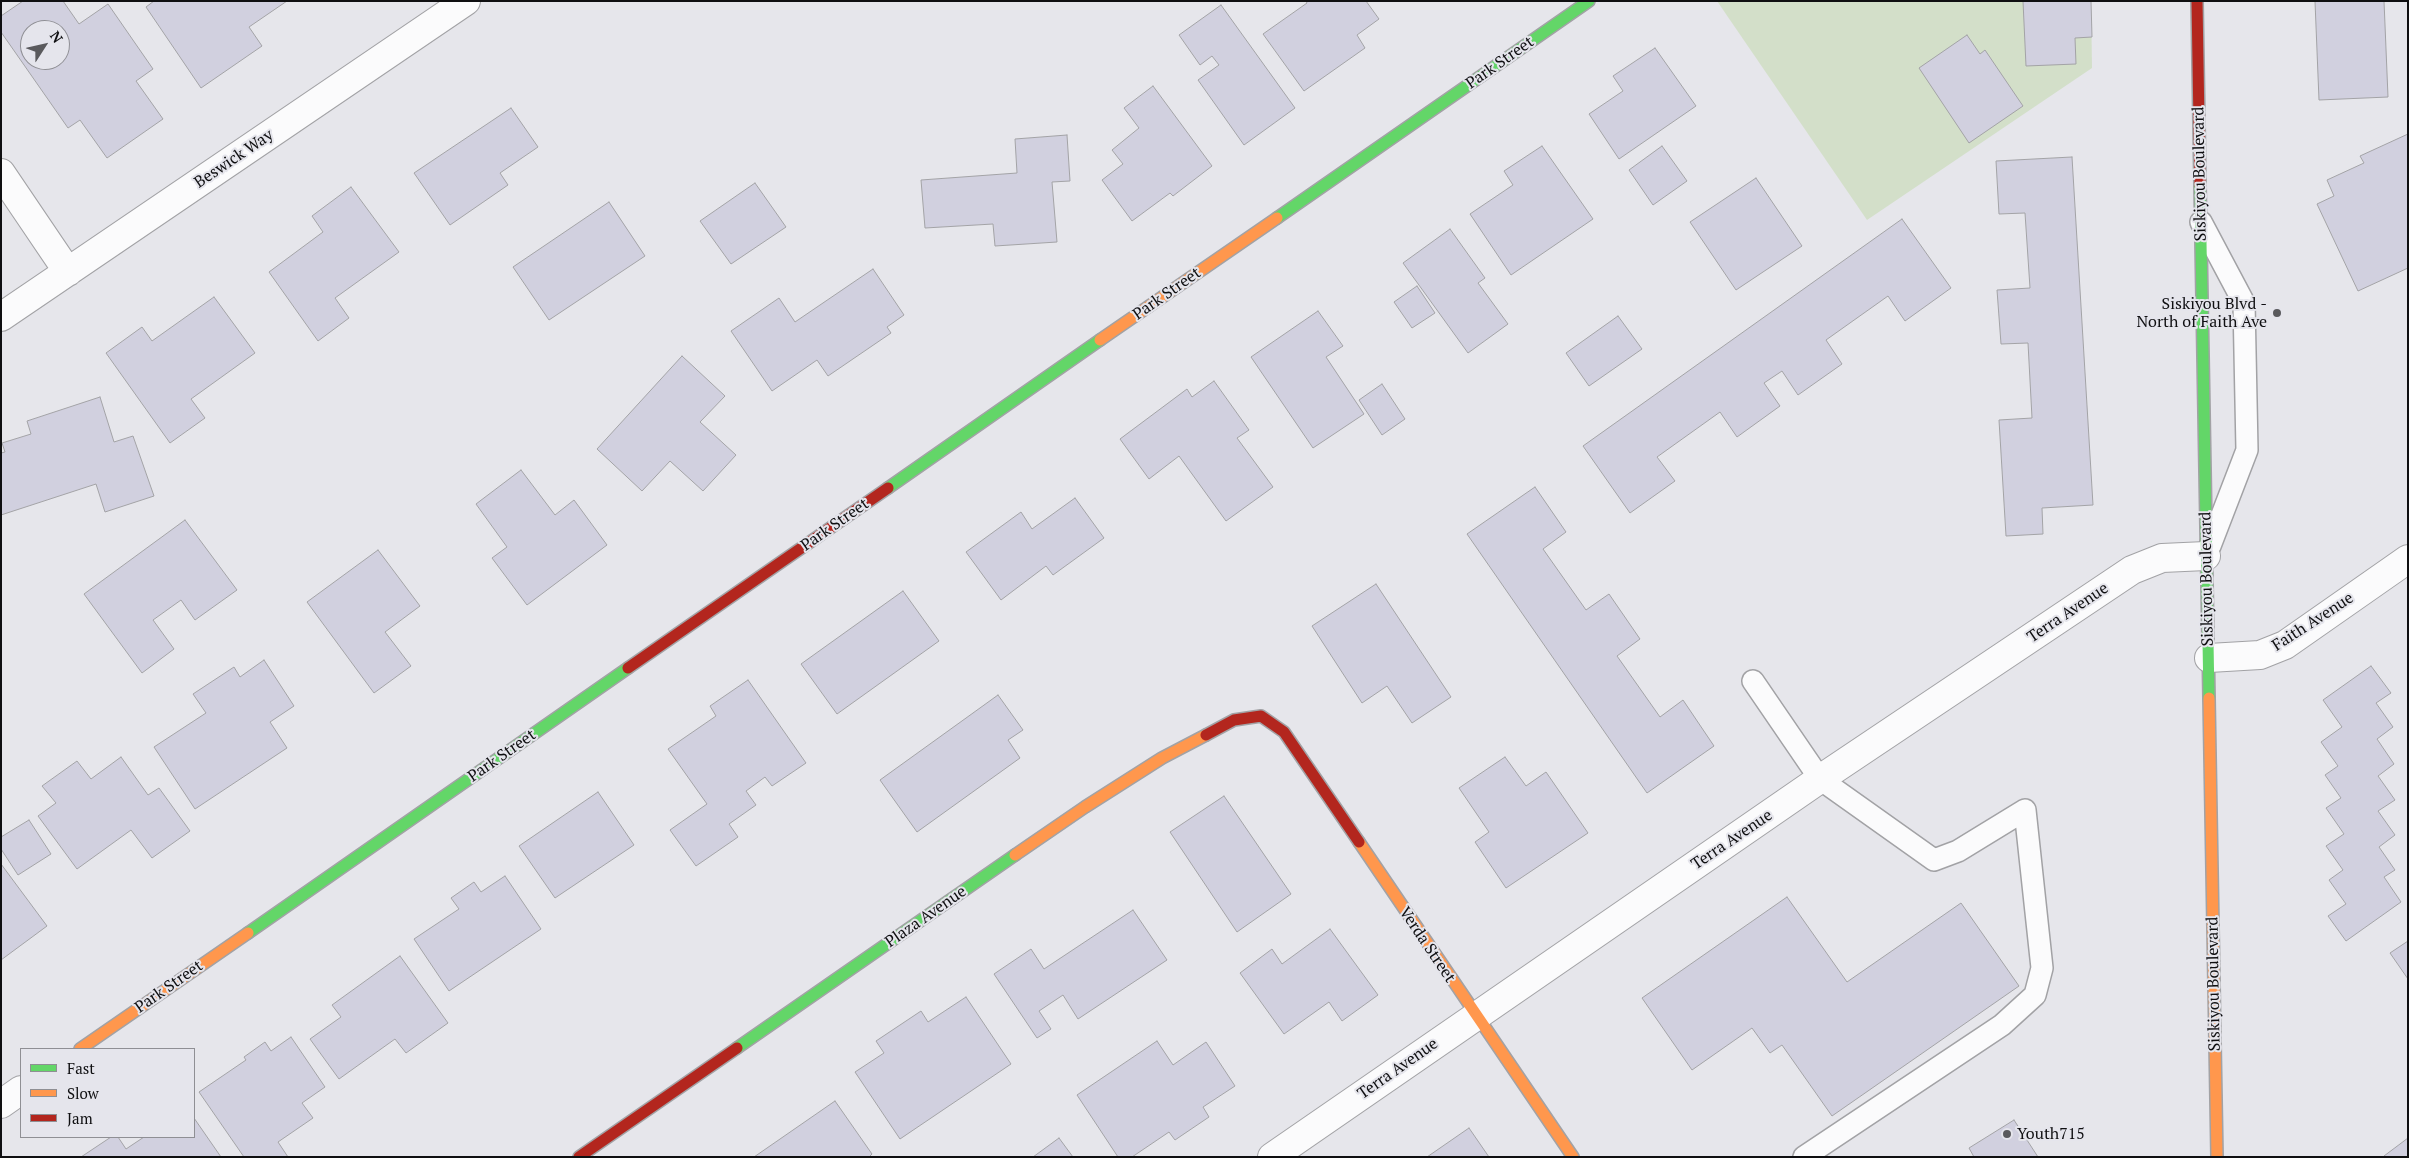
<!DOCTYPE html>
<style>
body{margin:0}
#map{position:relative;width:2409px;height:1158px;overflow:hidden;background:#e6e6eb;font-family:"PT Serif",serif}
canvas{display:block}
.frame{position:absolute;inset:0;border:2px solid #0f0f11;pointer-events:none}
.legend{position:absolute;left:20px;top:1048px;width:175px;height:90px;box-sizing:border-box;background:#e5e5ec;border:1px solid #8f8f94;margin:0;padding:6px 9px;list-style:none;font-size:15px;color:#0f0f11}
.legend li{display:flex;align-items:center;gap:10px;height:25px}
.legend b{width:25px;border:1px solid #8f8f94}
.north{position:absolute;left:20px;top:20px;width:50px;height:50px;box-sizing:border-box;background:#e5e5ec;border:1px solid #8f8f94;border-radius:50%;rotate:55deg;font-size:14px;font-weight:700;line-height:20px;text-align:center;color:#0f0f11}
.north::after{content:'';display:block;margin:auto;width:18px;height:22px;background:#5a5a5d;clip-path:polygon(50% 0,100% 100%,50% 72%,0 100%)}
</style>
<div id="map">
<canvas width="2409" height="1158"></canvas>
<div class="frame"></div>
<ul class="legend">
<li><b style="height:6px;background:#63d668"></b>Fast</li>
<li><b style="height:6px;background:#ff974d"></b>Slow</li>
<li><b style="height:6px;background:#b3261e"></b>Jam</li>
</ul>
<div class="north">N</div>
</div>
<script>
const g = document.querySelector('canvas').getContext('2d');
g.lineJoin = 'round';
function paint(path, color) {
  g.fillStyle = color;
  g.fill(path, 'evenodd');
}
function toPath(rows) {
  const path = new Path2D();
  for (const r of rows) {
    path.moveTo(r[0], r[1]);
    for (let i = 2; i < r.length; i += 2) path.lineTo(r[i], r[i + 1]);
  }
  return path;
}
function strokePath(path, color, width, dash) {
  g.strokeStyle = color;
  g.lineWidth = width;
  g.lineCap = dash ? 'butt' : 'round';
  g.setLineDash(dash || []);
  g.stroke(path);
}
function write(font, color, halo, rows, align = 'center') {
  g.font = font + ' "PT Serif",serif';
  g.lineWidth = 4;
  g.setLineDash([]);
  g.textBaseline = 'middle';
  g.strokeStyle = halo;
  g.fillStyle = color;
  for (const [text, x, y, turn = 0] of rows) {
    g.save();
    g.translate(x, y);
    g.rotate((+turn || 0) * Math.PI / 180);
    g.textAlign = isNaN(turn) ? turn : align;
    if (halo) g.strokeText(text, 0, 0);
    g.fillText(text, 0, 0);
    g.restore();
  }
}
paint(toPath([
 [1717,1,2091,1,2092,68,1867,220]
]), '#d3dfc9');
const building = toPath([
 [23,1,63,1,79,24,108,4,153,69,136,81,163,119,107,158,80,120,68,128,1,32,1,16,23,1],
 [30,30,60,30,60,60,30,60,30,30],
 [154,1,287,1,249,27,262,46,201,88,146,7,154,1],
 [1306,1,1366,1,1379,19,1357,35,1365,48,1304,91,1263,34,1307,3,1306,1],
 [2023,1,2091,1,2092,37,2075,38,2076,64,2026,66,2023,1],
 [2315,1,2384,1,2388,97,2319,100,2315,1],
 [1221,5,1295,108,1244,145,1198,80,1219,65,1212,56,1200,65,1179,35,1221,5],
 [1967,35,1980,54,1985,50,2023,106,1969,143,1919,68,1967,35],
 [1655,48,1696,106,1619,159,1589,114,1623,91,1613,76,1655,48],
 [1153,86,1212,166,1173,196,1170,193,1132,221,1102,180,1123,164,1112,150,1139,128,1124,108,1153,86],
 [511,108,538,147,500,173,508,185,450,225,414,173,511,108],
 [2408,134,2408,268,2358,291,2317,204,2334,196,2327,180,2364,163,2360,156,2408,134],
 [1067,135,1070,181,1052,182,1057,242,995,246,993,224,925,228,921,180,1017,173,1015,139,1067,135],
 [1542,146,1593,219,1511,275,1470,214,1513,185,1504,171,1542,146],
 [1662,146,1687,181,1653,205,1629,170,1662,146],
 [2072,157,2093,505,2042,508,2043,534,2006,536,1999,420,2032,418,2028,343,2001,344,1997,290,2030,288,2025,213,1999,214,1996,161,2072,157],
 [1756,178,1802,246,1736,290,1690,222,1756,178],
 [755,183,786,227,731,264,700,221,755,183],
 [351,187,399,252,335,298,349,318,318,341,269,272,323,232,312,216,351,187],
 [609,202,645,256,549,320,513,267,609,202],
 [1902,219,1951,288,1905,321,1888,296,1826,340,1842,364,1798,395,1782,371,1764,383,1780,406,1737,437,1720,412,1657,457,1675,481,1630,513,1583,446,1902,219],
 [1450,229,1485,278,1478,283,1508,324,1468,353,1403,263,1450,229],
 [873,269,904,315,887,327,891,333,828,376,817,360,772,391,731,331,779,298,795,322,873,269],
 [1417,286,1435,313,1412,328,1394,302,1417,286],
 [214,297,255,353,191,399,205,418,170,443,106,353,142,327,152,341,214,297],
 [1318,311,1343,346,1326,357,1364,414,1313,448,1251,357,1318,311],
 [1618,316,1642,349,1589,386,1566,353,1618,316],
 [682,356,725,396,700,422,736,455,703,491,670,461,642,491,597,449,682,356],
 [1214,381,1249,430,1237,438,1273,487,1226,521,1179,456,1149,479,1120,439,1187,389,1192,397,1214,381],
 [1382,384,1405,419,1382,435,1359,400,1382,384],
 [100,397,114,442,133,436,154,496,105,512,96,484,1,515,1,453,5,452,2,443,31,434,27,421,100,397],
 [521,470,555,515,574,500,607,545,527,605,492,558,507,547,476,504,521,470],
 [1535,487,1566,532,1543,549,1586,610,1609,594,1640,639,1617,656,1660,717,1683,700,1714,746,1647,793,1467,534,1535,487],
 [1075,498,1104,538,1053,575,1046,566,1001,600,966,552,1021,512,1032,529,1075,498],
 [185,520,237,590,195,620,181,600,153,620,174,649,142,673,84,594,185,520],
 [378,550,420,606,385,632,411,666,374,693,307,602,378,550],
 [1376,584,1451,697,1412,723,1387,686,1362,703,1312,626,1376,584],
 [903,591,939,641,837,714,801,664,903,591],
 [264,660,294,706,270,722,287,748,195,809,154,747,206,713,193,694,234,667,240,677,264,660],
 [2371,666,2391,693,2376,703,2393,727,2377,739,2394,764,2378,776,2395,800,2378,811,2395,835,2379,847,2395,870,2384,877,2401,902,2346,941,2328,916,2346,904,2329,880,2343,870,2326,846,2344,834,2326,808,2341,798,2325,775,2338,766,2321,742,2342,727,2323,700,2371,666],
 [748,680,806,763,772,786,765,777,746,791,756,805,729,824,738,837,696,866,670,830,707,804,668,749,716,716,710,706,748,680],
 [998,695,1023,730,1008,740,1020,758,917,832,880,780,998,695],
 [121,757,148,795,159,788,190,831,152,858,131,830,77,869,38,816,56,803,42,786,77,761,91,779,121,757],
 [1505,757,1526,786,1546,772,1588,833,1506,888,1475,842,1489,832,1459,788,1505,757],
 [598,792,634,845,555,898,519,846,598,792],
 [1224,796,1291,894,1237,932,1170,832,1224,796],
 [29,820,51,854,18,875,1,849,1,837,29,820],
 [1,864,47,926,1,960,1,864],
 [505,876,541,929,449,991,414,939,459,909,451,898,474,882,481,892,505,876],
 [1787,897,1847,982,1961,903,2019,986,1832,1116,1782,1045,1770,1053,1752,1028,1692,1070,1642,998,1787,897],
 [1133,910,1167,960,1078,1019,1063,995,1039,1011,1051,1029,1037,1038,994,974,1031,949,1044,969,1133,910],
 [1330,929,1378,995,1342,1021,1329,1002,1284,1034,1240,973,1272,949,1282,964,1330,929],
 [2408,941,2408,979,2390,953,2408,941],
 [400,956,448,1023,406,1053,395,1039,339,1079,310,1039,341,1017,332,1005,400,956],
 [966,997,1011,1064,900,1139,855,1072,884,1053,876,1041,921,1011,928,1022,966,997],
 [291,1037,325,1087,302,1103,313,1118,278,1142,288,1157,244,1157,199,1092,246,1060,244,1057,265,1042,271,1051,291,1037],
 [1157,1041,1173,1065,1206,1042,1235,1086,1203,1107,1209,1117,1175,1140,1169,1132,1132,1157,1118,1157,1077,1095,1157,1041],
 [835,1101,872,1154,869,1157,754,1157,835,1101],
 [194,1118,221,1157,81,1157,111,1137,118,1137,126,1149,144,1137,194,1137,194,1118],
 [2014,1120,2038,1157,1974,1157,1969,1148,2014,1120],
 [1469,1128,1489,1157,1427,1157,1469,1128],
 [1059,1138,1073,1157,1033,1157,1059,1138],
 [2408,1138,2408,1157,2385,1157,2384,1156,2408,1138]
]);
paint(building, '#d1d0df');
strokePath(building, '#a3a3a6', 1);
const lane = toPath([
 [2201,222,2244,303,2247,450,2210,546],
 [1753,681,1820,779,1934,860,1958,851,2025,810,2042,968,2035,995,2002,1025,1804,1157]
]);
const street = toPath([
 [1,173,68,272],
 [1,317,466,1],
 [2209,658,2260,655,2285,645,2408,559],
 [1,1104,21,1090],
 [1272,1157,1820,779,2132,570,2162,558,2206,556]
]);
const fast = toPath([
 [2200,185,2209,698],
 [1277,218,1589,1],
 [888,488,1100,340],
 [248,933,628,668],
 [737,1048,1015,855]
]);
const slow = toPath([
 [1100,340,1277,218],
 [2209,698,2217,1157],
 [1359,842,1573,1157],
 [1015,855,1085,807,1162,758,1206,735],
 [80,1049,248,933]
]);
const jam = toPath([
 [2197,1,2200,185],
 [628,668,888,488],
 [1206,735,1234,720,1261,716,1284,732,1359,842],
 [579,1157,737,1048]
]);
strokePath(lane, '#a2a2a5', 24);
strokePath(street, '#a2a2a5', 30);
strokePath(fast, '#a2a2a5', 14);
strokePath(slow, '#a2a2a5', 14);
strokePath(jam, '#a2a2a5', 14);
strokePath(lane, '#fbfbfc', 21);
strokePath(street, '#fbfbfc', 28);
strokePath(fast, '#63d668', 11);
strokePath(slow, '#ff974d', 11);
strokePath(jam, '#b3261e', 11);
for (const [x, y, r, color] of [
 [2277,313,5,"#5a5a5d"],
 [2007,1134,5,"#5a5a5d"]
]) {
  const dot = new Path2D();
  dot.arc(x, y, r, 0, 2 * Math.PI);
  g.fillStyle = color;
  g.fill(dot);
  strokePath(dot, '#e5e5ec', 2);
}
write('16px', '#0f0f11', '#e5e5ec', [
 ["Park Street",1500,63,-35],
 ["Beswick Way",234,159,-34],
 ["Siskiyou Boulevard",2200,174,-91],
 ["Park Street",1167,294,-35],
 ["Park Street",835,525,-35],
 ["Siskiyou Boulevard",2207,579,-91],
 ["Terra Avenue",2068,613,-34],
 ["Faith Avenue",2313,622,-33],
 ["Park Street",502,756,-35],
 ["Terra Avenue",1732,840,-34],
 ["Plaza Avenue",926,917,-35],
 ["Verda Street",1427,945,56],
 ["Siskiyou Boulevard",2214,984,-91],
 ["Park Street",169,987,-35],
 ["Terra Avenue",1398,1069,-35]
]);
write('16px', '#0f0f11', '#e5e5ec', [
 ["Siskiyou Blvd -",2267,304],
 ["North of Faith Ave",2267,322],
 ["Youth715",2017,1134,"left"]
], 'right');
</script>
